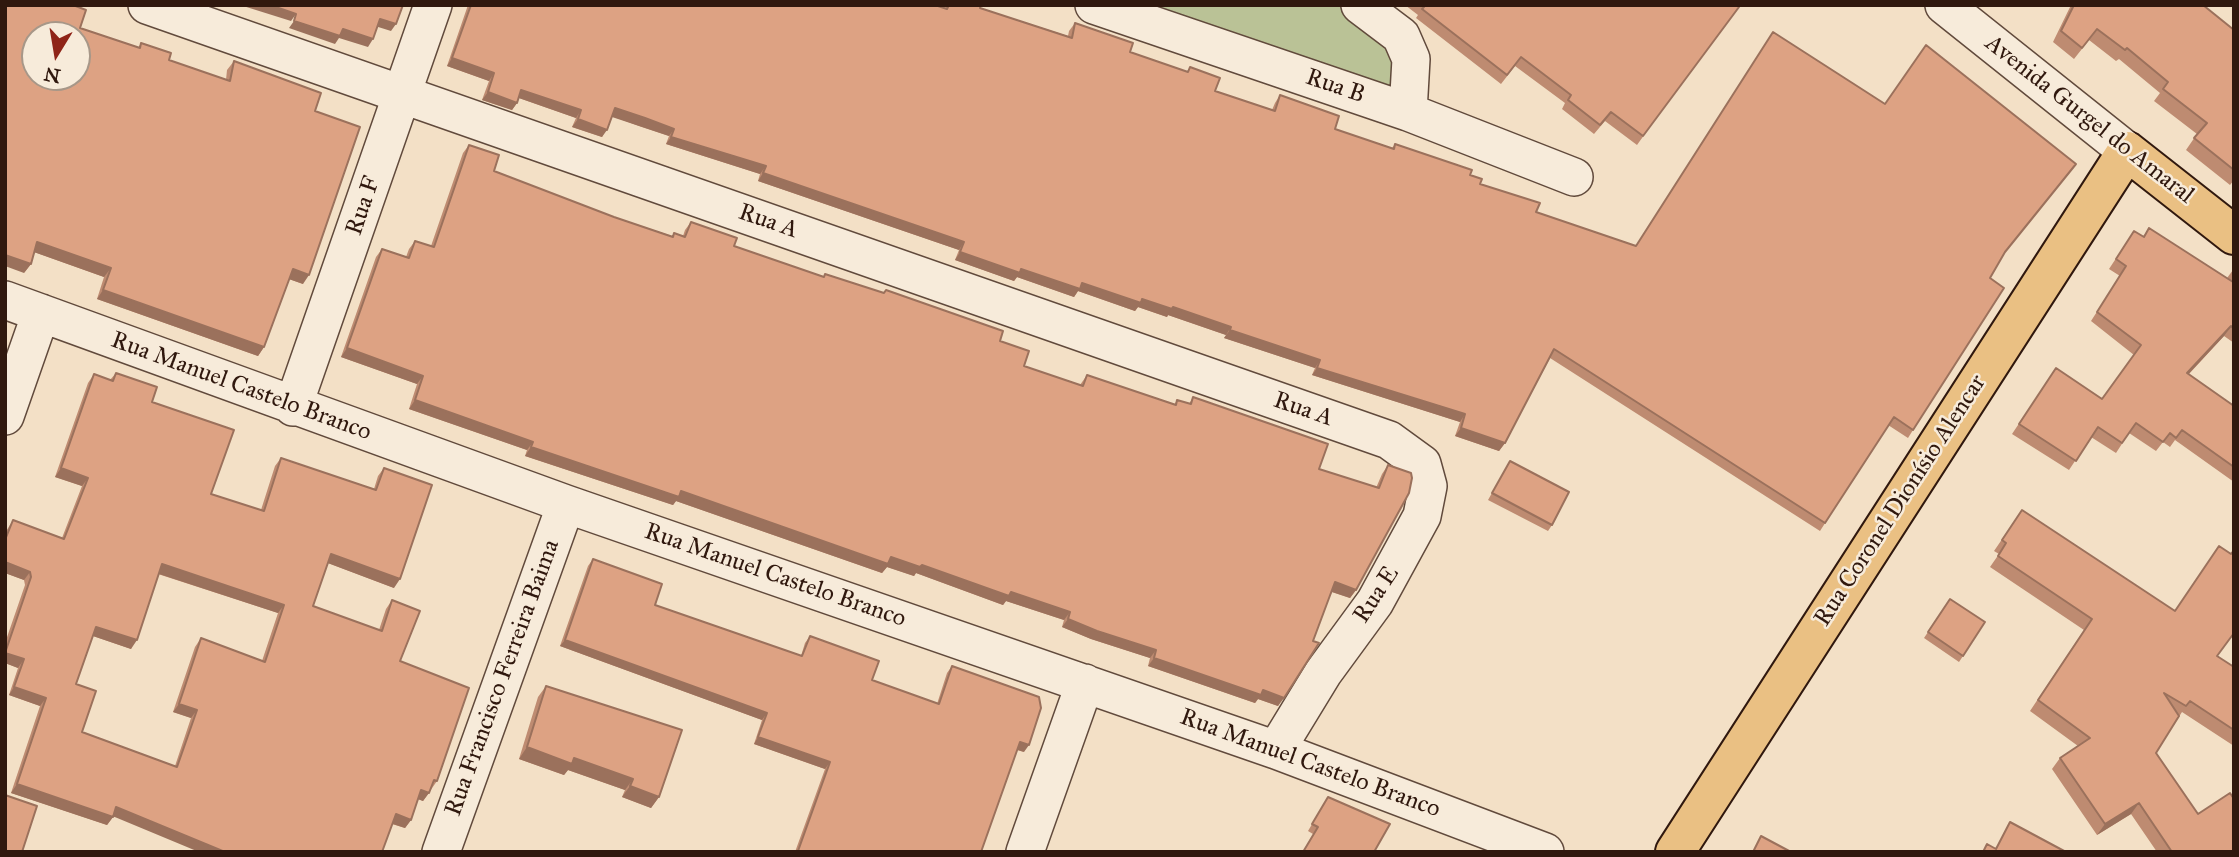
<!DOCTYPE html>
<meta charset="utf-8">
<style>
body{margin:0}
#map{position:relative;width:2239px;height:857px;overflow:hidden;background:#f3e0c6;font-family:"IM FELL Great Primer",serif}
canvas{display:block}
.frame{position:absolute;inset:0;border:7px solid #30180e;pointer-events:none}
.north{position:absolute;left:21px;top:21px;width:70px;height:70px;box-sizing:border-box;background:#f7ebda;border:2px solid #a79788;border-radius:50%;rotate:191deg;font-size:19px;font-weight:700;line-height:28px;text-align:center;color:#30180e}
.north::after{content:'';display:block;margin:auto;width:24px;height:32px;background:#8f2418;clip-path:polygon(50% 0,100% 100%,50% 72%,0 100%)}
</style>
<div id="map">
<canvas width="2239" height="857"></canvas>
<div class="frame"></div>
<div class="north">N</div>
</div>
<script>
const g = document.querySelector('canvas').getContext('2d');
g.lineJoin = 'round';
function paint(path, color) {
  g.fillStyle = color;
  g.fill(path, 'evenodd');
}
function toPath(rows) {
  const path = new Path2D();
  for (const r of rows) {
    path.moveTo(r[0], r[1]);
    for (let i = 2; i < r.length; i += 2) path.lineTo(r[i], r[i + 1]);
  }
  return path;
}
function strokePath(path, color, width, dash) {
  g.strokeStyle = color;
  g.lineWidth = width;
  g.lineCap = dash ? 'butt' : 'round';
  g.setLineDash(dash || []);
  g.stroke(path);
}
function write(font, color, halo, rows, align = 'center') {
  g.font = font + ' "IM FELL Great Primer",serif';
  g.lineWidth = 5;
  g.setLineDash([]);
  g.textBaseline = 'middle';
  g.strokeStyle = halo;
  g.fillStyle = color;
  for (const [text, x, y, turn = 0] of rows) {
    g.save();
    g.translate(x, y);
    g.rotate((+turn || 0) * Math.PI / 180);
    g.textAlign = isNaN(turn) ? turn : align;
    if (halo) g.strokeText(text, 0, 0);
    g.fillText(text, 0, 0);
    g.restore();
  }
}
paint(toPath([
 [1110,5,1355,5,1398,38,1406,108]
]), '#bac296');
const minor = toPath([
 [147,5,1389,440,1422,464,1428,486,1422,516,1375,602,1323,673,1276,750],
 [1094,5,1408,112,1574,177],
 [1360,5,1401,36,1411,59,1408,112],
 [1944,5,2127,151],
 [5,300,566,504,1276,750,1545,852],
 [293,407,433,5],
 [5,416,41,313],
 [441,852,566,504],
 [1025,852,1085,683]
]);
const major = toPath([
 [1675,852,2127,151,2234,235]
]);
strokePath(minor, '#614a3c', 40);
strokePath(major, '#30180e', 42);
strokePath(minor, '#f7ebda', 37);
strokePath(major, '#eac083', 38);
paint(toPath([
 [468,5,935,5,945,9,946,5,981,5,980,8,1068,36,1069,31,1075,23,1130,52,1187,72,1190,67,1215,91,1272,110,1275,103,1280,95,1335,129,1392,148,1395,144,1470,175,1480,184,1536,212,1636,246,1885,104,2070,172,2003,255,1990,278,1913,430,1908,438,1888,425,1820,531,1550,358,1505,443,1499,451,1455,436,1460,422,1312,375,1315,368,1224,338,1226,335,1168,315,1167,317,1138,307,1135,311,1078,291,1074,297,1017,277,1014,281,955,260,959,250,758,181,760,174,666,144,669,136,639,126,612,116,602,137,572,127,576,118,519,98,517,103,512,110,482,100,489,81,447,66],
 [1405,5,1737,5,1637,145,1605,121,1594,134,1562,109,1565,103,1515,66,1501,84,1416,18,1418,15],
 [2071,5,2203,5,2234,30,2234,180,2230,185,2186,150,2197,134,2154,101,2160,93,2119,59,2116,61,2089,40,2074,59,2053,42],
 [80,28,138,48,141,43,169,60,226,80,227,70,234,61,315,111,303,284,289,279,264,347,258,356,97,299,104,277,34,252,31,264,24,273],
 [469,145,494,171,614,217,672,236,674,233,683,236,685,230,691,222,734,246,823,277,825,274,884,293,886,290,1000,341,1024,366,1080,385,1087,375,1174,405,1177,400,1189,404,1193,397,1319,469,1376,488,1382,474,1388,465,1356,590,1350,598,1332,592,1278,706,1258,699,1255,703,1148,666,1150,658,1091,639,1062,627,1064,620,1006,601,1003,605,916,573,914,576,887,567,882,573,676,501,673,505,525,456,527,450,409,409,417,384,341,357,376,257,382,249,406,257,409,249,415,241,431,246,463,153],
 [2149,228,2227,278,2233,270,2234,270,2234,343,2224,336,2189,374,2234,406,2234,482,2175,440,2170,447,2163,442,2156,451,2129,433,2116,453,2091,437,2069,470,2012,434,2056,368,2102,399,2134,355,2091,321,2120,276,2109,269,2134,231,2143,237],
 [116,373,152,402,211,494,261,510,275,466,281,458,374,489,378,476,384,468,394,588,328,563,313,606,379,630,386,609,392,600,400,661,437,781,423,801,418,799,411,820,405,828,392,824,113,817,107,825,11,793,40,706,9,695,18,668,5,663,5,643,25,585,24,580,5,573,5,533,13,520,62,538,82,486,55,477,88,383,94,374,110,380],
 [158,574,278,613,262,661,201,638,195,647,173,712,191,718,175,766,82,732,76,684,93,636,131,649],
 [1510,461,1552,525,1548,531,1488,500],
 [2022,510,2217,656,2234,667,2234,746,2182,712,2156,753,2198,814,2234,852,2157,852,2131,814,2097,835,2052,769,2060,758,2078,746,2030,711,2084,630,1990,567,1999,554,1994,551],
 [593,559,655,605,801,656,805,643,810,636,872,680,937,704,947,673,952,666,1024,752,1017,750,981,852,795,852,825,769,754,744,762,720,560,646,588,566],
 [1950,599,1963,656,1959,662,1924,638],
 [546,686,659,797,651,808,622,797,625,790,568,770,564,775,519,759,538,697],
 [1328,797,1374,852,1313,834,1308,831]
]), '#be8b71');
paint(toPath([
 [240,5,270,5,296,14,291,21],
 [380,19,396,24,391,31,375,26],
 [294,21,343,29,373,39,368,47,339,38,335,44,289,28],
 [452,58,494,73,489,81,447,66],
 [521,90,581,110,576,118,516,97],
 [488,92,517,103,512,110,482,100],
 [615,108,674,129,669,136,609,116],
 [578,119,607,130,602,137,572,127],
 [671,137,766,166,760,174,666,144],
 [763,173,964,242,959,250,758,181],
 [37,242,111,268,104,277,31,251],
 [960,252,1021,269,1082,283,1173,307,1231,327,1226,335,1168,315,1167,317,1138,307,1135,311,1078,291,1074,297,1017,277,1014,281,955,260],
 [5,255,31,264,24,273,5,266],
 [293,269,309,275,303,284,286,278],
 [103,290,264,347,258,356,97,299],
 [2231,326,2224,336,2181,382,2187,373],
 [1230,330,1320,360,1315,368,1224,338],
 [347,348,423,376,417,384,341,357],
 [1317,368,1465,414,1460,422,1312,375],
 [415,400,533,442,527,450,409,409],
 [1461,428,1505,443,1499,451,1455,436],
 [531,447,681,491,891,557,922,565,1011,592,1070,612,1064,620,1006,601,1003,605,916,573,914,576,887,567,882,573,676,501,673,505,525,456],
 [61,468,88,478,82,486,55,477],
 [331,554,400,579,394,588,325,562],
 [5,562,30,572,24,580,5,573],
 [162,564,284,605,278,613,156,573],
 [1335,582,1356,590,1350,598,1329,591],
 [1068,619,1156,650,1150,658,1091,639,1062,627],
 [96,627,137,640,131,649,90,635],
 [565,640,767,713,762,720,560,646],
 [5,653,24,659,18,668,5,663],
 [1154,658,1263,690,1284,698,1278,706,1258,699,1255,703,1148,666],
 [14,687,46,698,40,706,9,695],
 [179,704,197,710,191,718,173,712],
 [758,737,830,762,825,769,754,744],
 [1020,742,1029,745,1024,752,1015,749],
 [527,747,574,758,633,779,625,790,568,770,564,775,519,759],
 [17,784,113,817,107,825,11,793],
 [630,786,659,797,651,808,622,797],
 [421,790,429,793,423,801,415,798],
 [2139,803,2131,814,2097,835,2105,824],
 [116,807,225,852,199,852,110,815],
 [396,814,411,820,405,828,390,823]
]), '#9b715c');
const building = toPath([
 [5,5,73,5,86,10,80,28,140,48,141,43,171,53,169,60,230,81,234,61,321,93,315,111,360,127,309,275,293,269,264,347,103,290,111,268,37,242,31,264,5,255,5,5],
 [35,35,77,35,77,77,35,77,35,35],
 [270,5,403,5,396,24,380,19,373,39,343,29,340,36,294,21,296,14,270,5],
 [471,5,935,5,947,9,949,5,981,5,980,8,1072,38,1075,23,1133,43,1130,52,1188,72,1190,67,1220,78,1215,91,1275,111,1280,95,1339,116,1335,129,1394,149,1395,144,1472,170,1470,175,1482,179,1480,184,1540,203,1536,212,1636,246,1773,32,1885,104,1926,45,2076,164,2005,252,1990,278,2004,288,1913,430,1894,417,1825,523,1554,349,1505,443,1461,428,1465,414,1317,368,1320,360,1230,330,1231,327,1173,307,1172,309,1142,299,1141,303,1082,283,1080,289,1021,269,1020,273,960,252,964,242,763,173,766,166,671,137,674,129,645,118,615,108,607,130,578,119,581,110,521,90,517,103,488,92,494,73,452,58,471,5],
 [1422,5,1737,5,1739,7,1643,136,1611,112,1600,125,1568,100,1571,95,1521,57,1507,75,1422,9,1424,7,1422,5],
 [2074,5,2203,5,2234,30,2234,170,2194,138,2207,123,2163,89,2168,82,2127,48,2125,50,2097,29,2082,48,2061,31,2074,5],
 [469,145,499,155,494,171,614,217,673,237,674,233,685,237,691,222,737,238,734,246,824,277,825,274,884,293,886,290,1003,331,1000,341,1029,351,1024,366,1083,386,1087,375,1176,405,1177,400,1191,404,1193,397,1328,444,1319,469,1379,488,1388,465,1411,473,1412,478,1409,493,1356,590,1335,582,1313,641,1319,643,1284,698,1263,690,1261,695,1154,658,1156,650,1097,631,1068,619,1070,612,1011,592,1009,596,922,565,920,567,891,557,888,564,681,491,679,497,531,447,533,442,415,400,423,376,347,348,382,249,409,258,415,241,434,247,469,145],
 [2149,228,2233,282,2233,270,2234,270,2234,329,2231,326,2187,373,2234,406,2234,467,2182,430,2176,438,2170,433,2163,442,2136,423,2122,443,2098,427,2076,461,2019,424,2056,368,2102,399,2141,345,2097,312,2126,266,2116,259,2134,231,2144,237,2149,228],
 [116,373,157,387,152,402,234,430,211,494,264,511,281,458,376,490,384,468,432,485,400,579,331,554,313,606,382,631,392,600,420,611,400,661,469,688,437,781,434,780,429,793,421,790,411,820,396,814,382,852,225,852,116,807,113,817,17,784,46,698,14,687,24,659,5,653,31,577,30,572,5,562,5,540,13,520,64,539,88,478,61,468,94,374,113,381,116,373],
 [162,564,284,605,265,662,201,638,179,704,197,710,177,767,82,732,96,691,76,684,96,627,137,640,162,564],
 [1510,461,1569,492,1552,525,1492,493,1510,461],
 [2022,510,2175,611,2219,546,2231,554,2234,550,2234,633,2217,656,2234,667,2234,730,2190,701,2186,706,2164,693,2179,716,2156,753,2198,814,2230,793,2234,799,2234,852,2172,852,2139,803,2105,824,2060,758,2090,738,2038,700,2092,619,1998,556,2006,543,2002,540,2022,510],
 [593,559,662,584,655,605,802,656,810,636,879,661,872,680,939,704,952,666,1039,697,1041,708,1029,745,1020,742,981,852,801,852,798,851,830,762,758,737,767,713,565,640,593,559],
 [1950,599,1985,622,1963,656,1928,632,1950,599],
 [546,686,682,730,659,797,630,786,633,779,574,758,572,764,527,747,546,686],
 [5,795,37,806,22,852,5,852,5,795],
 [1328,797,1390,824,1374,852,1303,852,1318,827,1312,824,1328,797],
 [2010,822,2066,852,1983,852,1987,844,1996,849,2010,822],
 [1761,836,1791,852,1753,852,1761,836]
]);
paint(building, '#dda283');
strokePath(building, '#9b715c', 2);
write('24px', '#30180e', '#f7ebda', [
 ["Rua B",1335,87,19],
 ["Avenida Gurgel do Amaral",2089,120,38],
 ["Rua F",364,206,-71],
 ["Rua A",768,222,19],
 ["Rua Manuel Castelo Branco",241,387,20],
 ["Rua A",1303,410,19],
 ["Rua Coronel Dionísio Alencar",1901,501,-57],
 ["Rua Manuel Castelo Branco",775,576,19],
 ["Rua E",1377,595,-57],
 ["Rua Francisco Ferreira Baima",503,678,-70],
 ["Rua Manuel Castelo Branco",1310,764,20]
]);
</script>
